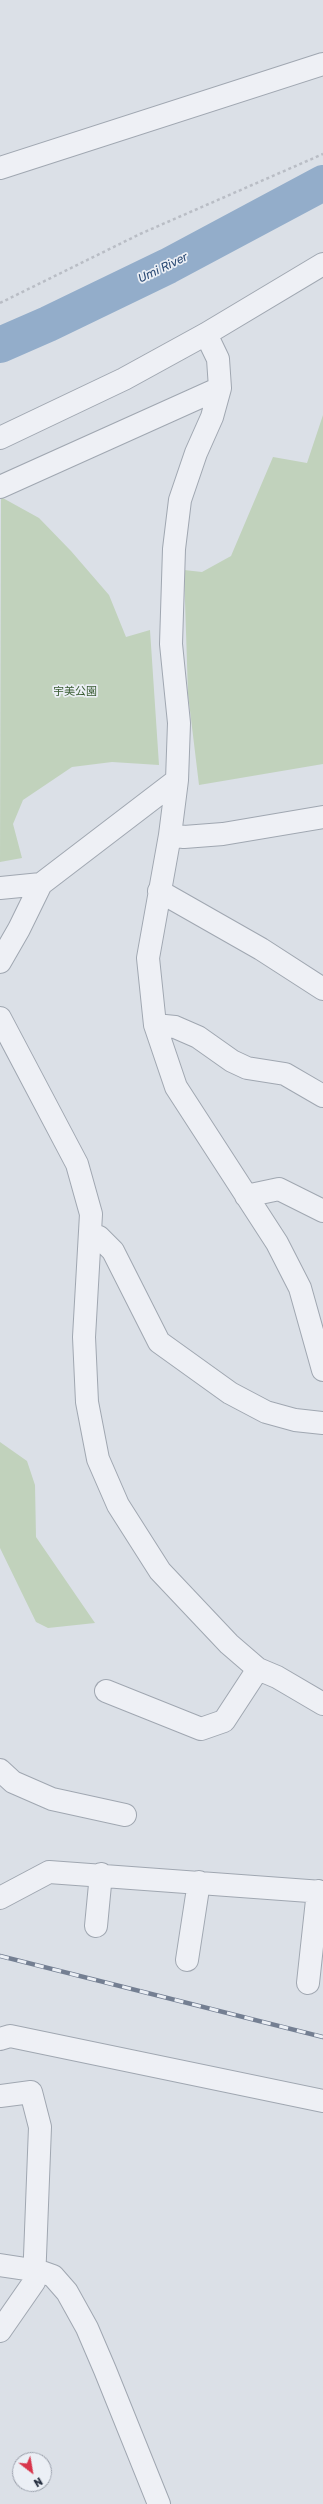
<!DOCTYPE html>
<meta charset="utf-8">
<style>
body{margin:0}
#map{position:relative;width:323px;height:2504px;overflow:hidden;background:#dbe0e7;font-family:Rubik,sans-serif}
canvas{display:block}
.north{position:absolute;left:12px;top:2452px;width:40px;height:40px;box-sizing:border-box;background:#ebeff5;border:1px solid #9ba1ac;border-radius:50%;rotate:149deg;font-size:11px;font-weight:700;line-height:16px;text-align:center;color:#242d3e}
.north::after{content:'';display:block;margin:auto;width:14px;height:18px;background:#d8354b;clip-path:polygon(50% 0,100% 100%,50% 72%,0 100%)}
</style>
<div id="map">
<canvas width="323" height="2504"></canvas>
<div class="north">N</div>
</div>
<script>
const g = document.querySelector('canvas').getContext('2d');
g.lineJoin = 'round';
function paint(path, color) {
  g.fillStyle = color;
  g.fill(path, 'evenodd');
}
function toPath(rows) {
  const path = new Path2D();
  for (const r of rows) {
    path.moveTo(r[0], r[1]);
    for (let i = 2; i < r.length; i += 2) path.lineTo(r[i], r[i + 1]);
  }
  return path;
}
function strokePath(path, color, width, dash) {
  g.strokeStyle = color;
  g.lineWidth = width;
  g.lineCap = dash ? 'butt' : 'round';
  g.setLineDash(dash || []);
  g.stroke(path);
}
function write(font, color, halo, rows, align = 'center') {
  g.font = font + ' Rubik,"Noto Sans JP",sans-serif';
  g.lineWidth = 3.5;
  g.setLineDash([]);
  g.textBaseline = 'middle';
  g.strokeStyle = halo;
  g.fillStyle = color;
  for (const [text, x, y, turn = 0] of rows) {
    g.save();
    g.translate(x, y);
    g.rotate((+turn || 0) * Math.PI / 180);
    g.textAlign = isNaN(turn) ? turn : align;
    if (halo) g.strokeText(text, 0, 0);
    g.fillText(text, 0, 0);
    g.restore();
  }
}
paint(toPath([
 [323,415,323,764,199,785,188,694,184,570,202,572,231,556,273,457,307,463],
 [1,497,39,518,71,551,109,595,126,637,150,630,159,765,112,762,72,767,23,800,13,824,22,858,0,862],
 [0,1442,27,1461,35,1485,36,1537,95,1623,48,1628,36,1622,0,1548]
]), '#c1d2bc');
strokePath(toPath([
 [0,345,48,324,168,266,323,183]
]), '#93adca', 36);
const minor = toPath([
 [0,168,323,64],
 [206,334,218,359,220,388,212,417,196,453,180,500,174,549,171,644,179,723,177,780,170,835,148,958,155,1025,176,1087,277,1243,300,1288,323,1370],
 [0,438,124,379,206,334,323,264],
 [0,487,220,388],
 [170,835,184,837,223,834,323,817],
 [0,888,41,884],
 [159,891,261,949,323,989],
 [0,962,19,929,41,884,177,780],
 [0,1018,77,1164,91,1214,84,1337,87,1402,98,1459,118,1505,160,1571,229,1644,258,1669,277,1677,323,1704],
 [155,1025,175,1027,198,1037,232,1061,247,1068,285,1074,323,1096],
 [246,1196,279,1189,323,1211],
 [90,1233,99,1237,113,1251,159,1342,230,1393,266,1412,295,1420,323,1423],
 [106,1691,201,1729,224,1721,258,1669],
 [0,1770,13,1782,52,1799,125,1815],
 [0,1898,49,1872,323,1892],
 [96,1926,101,1874],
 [187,1960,199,1882],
 [308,1983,318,1891],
 [0,2039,10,2036,323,2101],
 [0,2096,31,2092,40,2127,34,2282,0,2331],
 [0,2265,39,2271,53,2276,67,2292,87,2328,105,2370,159,2504]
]);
strokePath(minor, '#a0a7b1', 24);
strokePath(toPath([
 [0,303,140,234,323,154]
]), '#b9bdc5', 2.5, [3, 3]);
strokePath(minor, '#eef0f5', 22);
const rail = toPath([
 [0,1956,323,2037]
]);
strokePath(rail, '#747f92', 4.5);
strokePath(rail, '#ebeff5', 3, [9]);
write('11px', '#385b31', '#ebeff5', [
 ["宇美公園",75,692]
]);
write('italic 12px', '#2c4b75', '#ebeff5', [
 ["Umi River",163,268,-26]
]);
</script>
